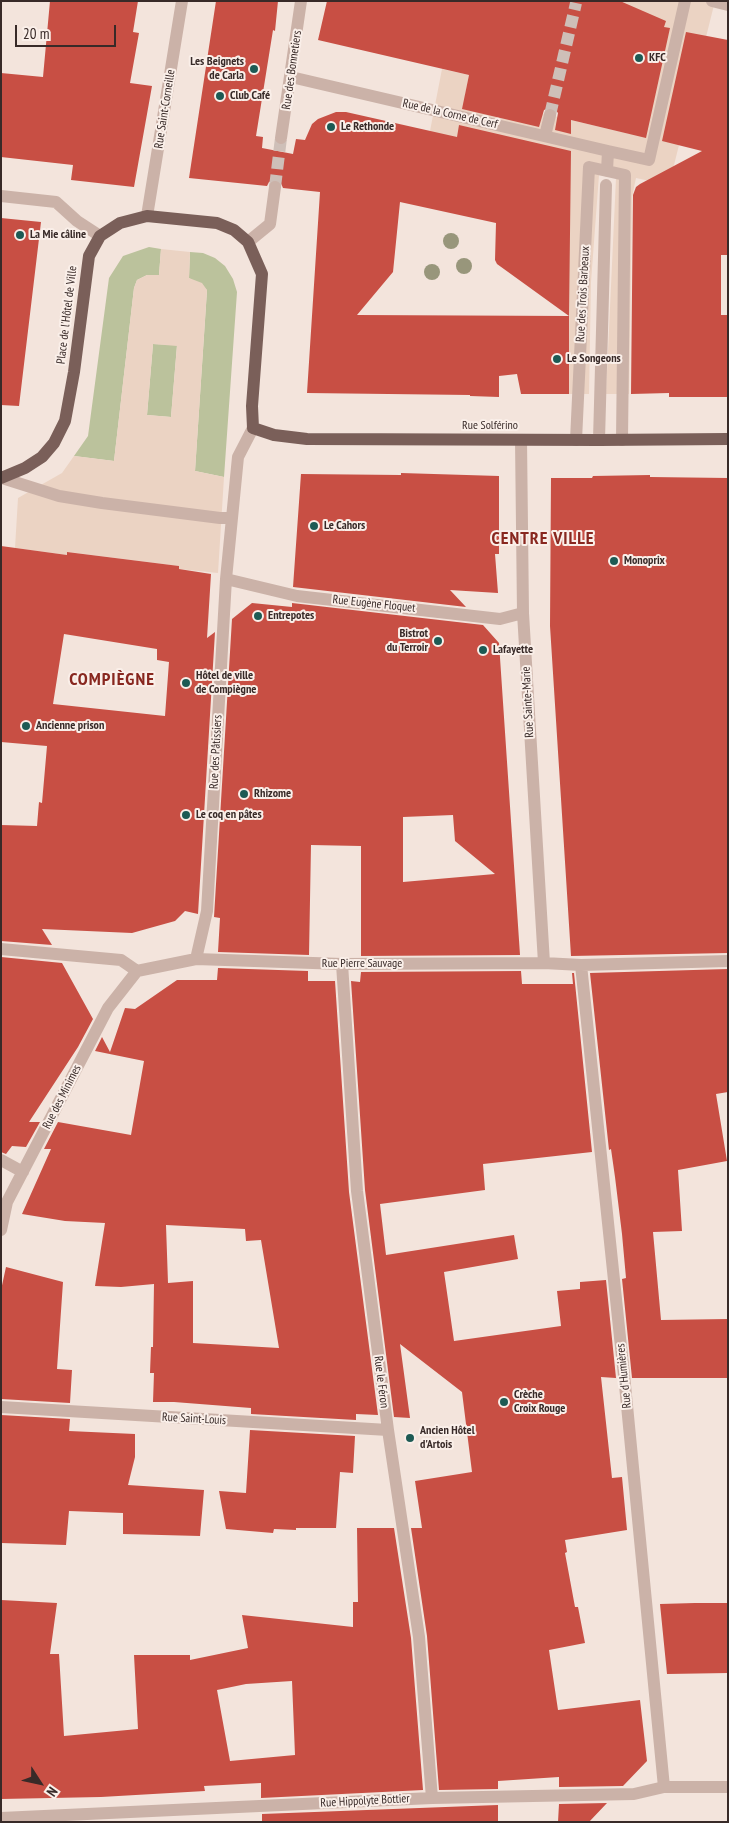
<!DOCTYPE html>
<meta charset="utf-8">
<style>
body{margin:0}
#map{position:relative;width:729px;height:1823px;overflow:hidden;background:#f3e4dc;font-family:"PT Sans Narrow",sans-serif}
canvas{display:block}
.frame{position:absolute;inset:0;border:2px solid #382a28;pointer-events:none}
.north{position:absolute;left:15px;top:1758px;width:50px;height:50px;-webkit-text-stroke:4px #faefe9;paint-order:stroke;rotate:125deg;font-size:14px;font-weight:700;line-height:20px;text-align:center;color:#382a28}
.north::after{content:'';display:block;margin:auto;width:18px;height:22px;background:#382a28;clip-path:polygon(50% 0,100% 100%,50% 72%,0 100%)}
.scale{position:absolute;left:15px;top:25px;width:101px;height:22px;box-sizing:border-box;border:2px solid #382a28;border-top:0;padding-left:6px;font-size:15px;line-height:18px;white-space:nowrap;color:#382a28;-webkit-text-stroke:4px #faefe9;paint-order:stroke}
</style>
<div id="map">
<canvas width="729" height="1823"></canvas>
<div class="frame"></div>
<div class="north">N</div>
<div class="scale">20 m</div>
</div>
<script>
const g = document.querySelector('canvas').getContext('2d');
g.lineJoin = 'round';
function paint(path, color) {
  g.fillStyle = color;
  g.fill(path, 'evenodd');
}
function toPath(rows) {
  const path = new Path2D();
  for (const r of rows) {
    path.moveTo(r[0], r[1]);
    for (let i = 2; i < r.length; i += 2) path.lineTo(r[i], r[i + 1]);
  }
  return path;
}
function strokePath(path, color, width, dash) {
  g.strokeStyle = color;
  g.lineWidth = width;
  g.lineCap = dash ? 'butt' : 'round';
  g.setLineDash(dash || []);
  g.stroke(path);
}
function write(font, color, halo, rows, align = 'center') {
  g.font = font + ' "PT Sans Narrow",sans-serif';
  g.lineWidth = 4;
  g.setLineDash([]);
  g.textBaseline = 'middle';
  g.strokeStyle = halo;
  g.fillStyle = color;
  for (const [text, x, y, turn = 0] of rows) {
    g.save();
    g.translate(x, y);
    g.rotate((+turn || 0) * Math.PI / 180);
    g.textAlign = isNaN(turn) ? turn : align;
    if (halo) g.strokeText(text, 0, 0);
    g.fillText(text, 0, 0);
    g.restore();
  }
}
paint(toPath([
 [149,247,161,249,159,275,147,275,137,280,134,288,114,461,74,456,88,436,109,278,123,256],
 [190,252,203,253,215,258,225,266,233,279,237,292,224,477,195,471,207,290,189,278],
 [153,344,177,345,171,417,147,415]
]), '#bbc29c');
paint(toPath([
 [620,1,715,1,669,185,636,178,632,197,629,394,606,394,616,178,599,175,591,282,589,394,569,394,569,286,430,131,442,69,469,75,465,95,630,134],
 [161,249,190,252,189,278,202,283,207,290,195,471,224,477,218,573,179,569,179,566,68,552,67,555,15,548,18,498,62,473,74,456,114,461,134,288,137,280,147,275,159,275],
 [153,344,177,346,171,417,147,415]
]), '#ebd3c3');
paint(toPath([
 [50,1,138,1,133,32,139,33,130,83,152,86,134,187,71,180,73,165,1,157,1,73,43,77],
 [216,1,278,1,275,31,273,30,256,136,263,137,262,148,293,154,296,139,305,140,312,124,318,119,336,112,346,112,457,137,459,125,571,151,569,316,497,264,495,260,496,223,400,202,393,272,357,315,569,316,569,394,521,394,517,374,499,376,499,397,470,396,470,395,307,393,320,192,283,188,280,181,276,179,269,182,267,186,189,178],
 [327,1,620,1,666,21,664,27,670,28,646,138,571,120,571,134,555,130,558,113,555,109,551,107,544,110,539,127,462,109,469,75,318,40],
 [686,32,728,40,728,255,721,255,721,315,728,315,728,397,669,397,669,393,631,394,633,195,636,187,640,184,702,151,662,141],
 [1,218,41,222,19,406,1,405],
 [401,473,499,476,499,554,495,554,498,593,450,590,466,607,293,587,301,474,401,475],
 [650,475,650,477,728,478,728,953,571,956,550,626,551,478,592,478,593,476],
 [1,546,67,555,67,552,179,566,179,569,211,574,207,638,215,632,198,914,185,911,175,921,132,933,42,929,52,945,1,941,1,825,37,826,39,802,42,803,47,746,1,742],
 [64,634,157,649,157,660,169,662,165,716,53,704],
 [252,603,292,607,292,603,483,625,499,643,520,955,361,956,361,846,311,845,309,955,218,952,220,918,214,917,232,619],
 [453,815,455,841,495,874,403,882,403,817],
 [1,957,62,963,93,1019,78,1047,29,1122,40,1122,26,1147,12,1146,6,1154,1,1152],
 [218,968,308,971,308,981,335,981,349,1192,378,1415,356,1414,356,1420,251,1414,251,1408,174,1402,153,1402,154,1373,150,1373,151,1347,153,1347,154,1284,121,1287,95,1286,105,1223,65,1221,22,1214,51,1149,44,1149,58,1122,131,1135,144,1061,95,1051,102,1037,110,1052,125,1008,135,1009,177,980,217,980],
 [166,1225,245,1229,246,1241,261,1240,279,1348,193,1343,193,1281,168,1283],
 [728,969,728,1092,716,1094,727,1161,678,1170,682,1231,653,1232,661,1320,728,1319,728,1378,632,1378,622,1279,626,1278,622,1234,615,1177,611,1149,609,1150,590,973],
 [521,971,522,984,573,984,572,973,574,973,592,1152,483,1164,485,1190,380,1204,386,1255,514,1235,518,1259,444,1272,454,1341,561,1326,557,1291,580,1289,580,1282,606,1280,616,1378,601,1377,612,1478,622,1477,627,1530,565,1540,567,1552,565,1553,575,1607,578,1607,585,1643,549,1650,558,1710,640,1700,647,1761,623,1786,559,1787,559,1777,498,1781,498,1789,439,1790,427,1636,411,1528,422,1528,415,1481,472,1472,462,1392,400,1344,410,1418,394,1417,365,1190,351,981,360,982,361,972],
 [6,1267,63,1282,57,1369,72,1370,70,1403,1,1399,1,1290],
 [1,1415,70,1419,69,1431,135,1434,135,1457,128,1485,204,1490,200,1536,123,1534,123,1513,69,1511,66,1545,1,1543],
 [250,1430,355,1436,353,1473,340,1472,336,1528,296,1528,296,1530,274,1529,273,1533,226,1529,219,1491,246,1493],
 [357,1528,394,1528,411,1638,423,1790,261,1798,261,1783,204,1786,205,1791,101,1797,1,1799,1,1600,57,1603,50,1654,59,1654,64,1736,138,1729,134,1655,190,1655,190,1660,248,1648,242,1615,353,1627,353,1602,358,1602],
 [292,1681,295,1755,230,1761,217,1690,246,1684],
 [695,1603,728,1603,728,1673,667,1674,660,1604],
 [607,1803,589,1822,558,1822,559,1804],
 [498,1805,498,1822,262,1822,262,1814]
]), '#c84f44');
strokePath(toPath([
 [550,115,576,3],
 [275,187,281,138]
]), '#cebfb8', 12, [12, 6]);
strokePath(toPath([
 [712,1,728,5],
 [291,77,608,151],
 [545,136,550,115],
 [281,138,301,1],
 [607,171,608,151,649,160,685,1],
 [1,196,56,202,77,221,100,236],
 [147,216,182,1],
 [248,242,270,224,275,187],
 [521,440,523,613,544,963],
 [576,440,589,167,625,175,622,440],
 [599,440,606,185],
 [2,478,59,496,102,503,220,518,232,518],
 [226,579,297,596,500,619,523,613],
 [1,949,121,960,137,971,196,959,342,964,544,963,581,965,728,961],
 [196,959,207,911,226,579,238,457,253,428],
 [342,964,357,1191,388,1430,419,1637,432,1798],
 [581,965,625,1385,664,1787],
 [1,1160,23,1172],
 [1,1230,7,1202,108,1008,137,971],
 [1,1407,388,1430],
 [1,1818,432,1798,634,1794,664,1787,728,1787]
]), '#cbb2a8', 12);
strokePath(toPath([
 [1,478,25,468,42,457,54,443,65,421,74,372,89,256,100,236,120,223,147,216,217,223,234,230,248,242,262,274,252,406,253,428,274,435,307,439,599,440,728,439]
]), '#7a5f59', 12);
g.fillStyle = '#98967b';
for (const [x, y] of [
 [451,241],
 [464,266],
 [432,272]
]) {
  g.beginPath();
  g.arc(x, y, 8, 0, 2 * Math.PI);
  g.fill();
}
for (const [x, y, r, color] of [
 [639,58,5,"#1d5a54"],
 [254,69,5,"#1d5a54"],
 [220,96,5,"#1d5a54"],
 [331,127,5,"#1d5a54"],
 [20,235,5,"#1d5a54"],
 [557,359,5,"#1d5a54"],
 [314,526,5,"#1d5a54"],
 [614,561,5,"#1d5a54"],
 [258,616,5,"#1d5a54"],
 [438,641,5,"#1d5a54"],
 [483,650,5,"#1d5a54"],
 [186,683,5,"#1d5a54"],
 [26,726,5,"#1d5a54"],
 [244,794,5,"#1d5a54"],
 [186,815,5,"#1d5a54"],
 [504,1402,5,"#1d5a54"],
 [410,1438,5,"#1d5a54"]
]) {
  const dot = new Path2D();
  dot.arc(x, y, r, 0, 2 * Math.PI);
  g.fillStyle = color;
  g.fill(dot);
  strokePath(dot, '#faefe9', 2);
}
write('bold 12px', '#382a28', '#faefe9', [
 ["KFC",649,58],
 ["Les Beignets",244,62,"right"],
 ["de Carla",244,76,"right"],
 ["Club Café",230,96],
 ["Le Rethonde",341,127],
 ["La Mie câline",30,235],
 ["Le Songeons",567,359],
 ["Le Cahors",324,526],
 ["Monoprix",624,561],
 ["Entrepotes",268,616],
 ["Bistrot",428,634,"right"],
 ["du Terroir",428,648,"right"],
 ["Lafayette",493,650],
 ["Hôtel de ville",196,676],
 ["de Compiègne",196,690],
 ["Ancienne prison",36,726],
 ["Rhizome",254,794],
 ["Le coq en pâtes",196,815],
 ["Crèche",514,1395],
 ["Croix Rouge",514,1409],
 ["Ancien Hôtel",420,1431],
 ["d'Artois",420,1445]
], 'left');
write('12px', '#382a28', '#faefe9', [
 ["Rue des Bonnetiers",292,70,-82],
 ["Rue Saint-Corneille",165,109,-81],
 ["Rue de la Corne de Cerf",450,114,13],
 ["Rue des Trois Barbeaux",583,294,-87],
 ["Place de l'Hôtel de Ville",67,315,-83],
 ["Rue Solférino",490,426],
 ["Rue Eugène Floquet",374,604,6],
 ["Rue Sainte-Marie",528,702,-93],
 ["Rue des Pâtissiers",216,752,-87],
 ["Rue Pierre Sauvage",362,964],
 ["Rue des Minimes",62,1097,-63],
 ["Rue d'Humières",624,1376,-96],
 ["Rue le Féron",381,1382,83],
 ["Rue Saint-Louis",194,1419,3],
 ["Rue Hippolyte Bottier",365,1801,-3]
]);
g.letterSpacing = '1px';
write('bold 18px', '#88271f', '#faefe9', [
 ["CENTRE VILLE",543,539],
 ["COMPIÈGNE",112,680]
]);
g.letterSpacing = '0px';
</script>
